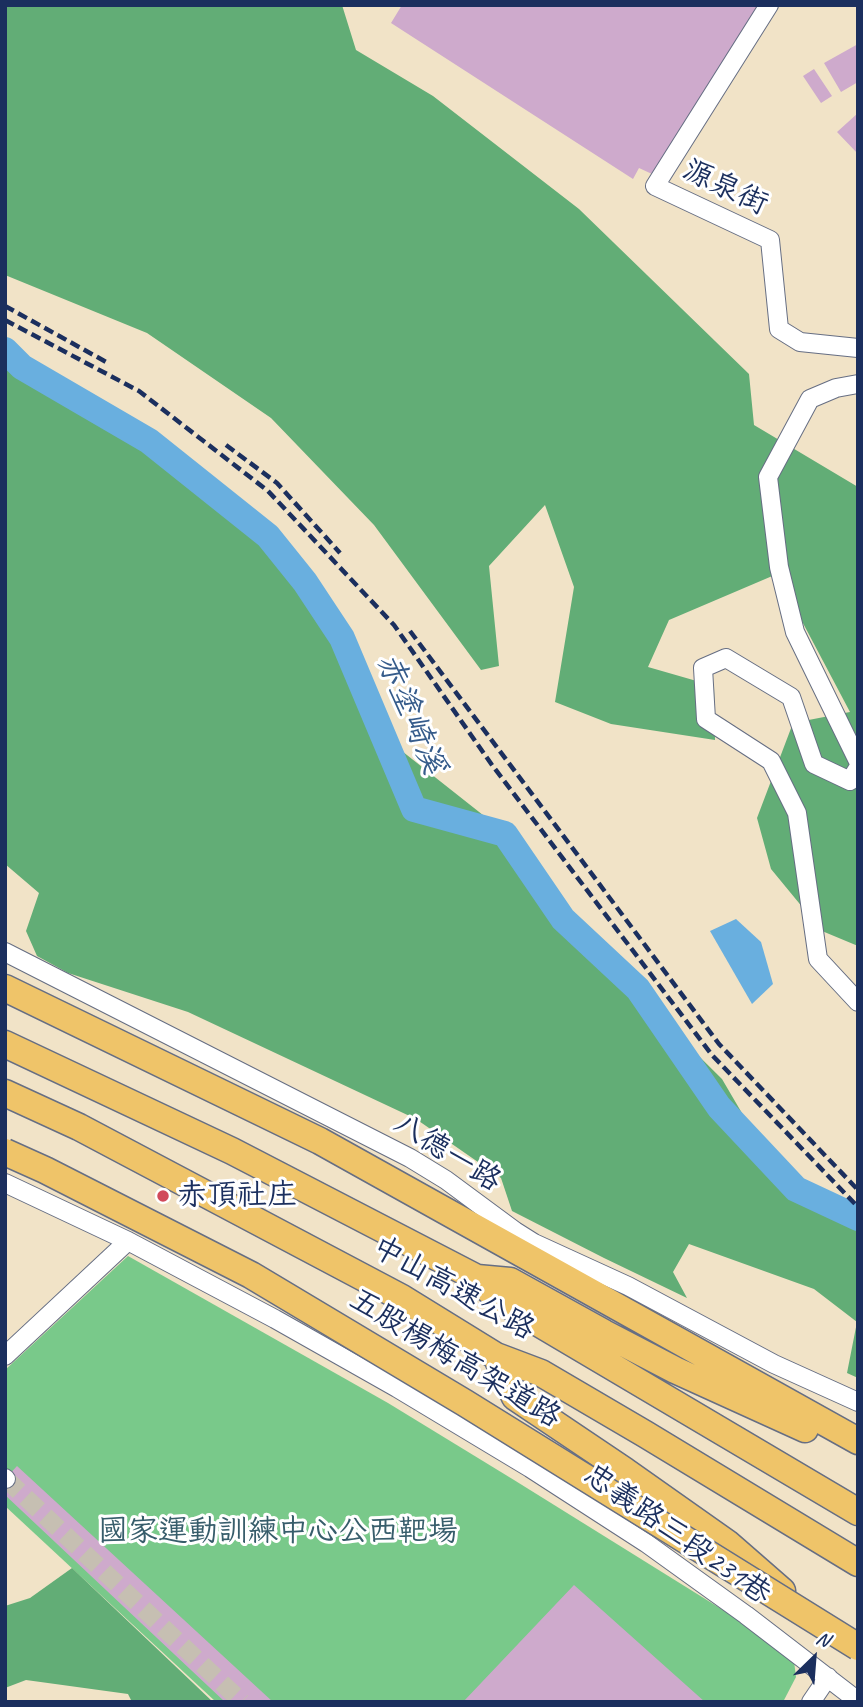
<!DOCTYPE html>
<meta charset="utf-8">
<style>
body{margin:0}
#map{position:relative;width:863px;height:1707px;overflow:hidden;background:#f1e3c7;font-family:Caveat,sans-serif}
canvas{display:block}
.frame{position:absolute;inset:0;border:7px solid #1b2f5e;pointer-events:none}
.north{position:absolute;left:779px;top:1623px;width:70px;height:70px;-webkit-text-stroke:5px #fff;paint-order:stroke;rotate:25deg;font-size:19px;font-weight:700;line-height:28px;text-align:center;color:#1b2f5e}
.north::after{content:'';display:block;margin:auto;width:24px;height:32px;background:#1b2f5e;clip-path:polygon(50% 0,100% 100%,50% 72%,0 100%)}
</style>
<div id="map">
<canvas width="863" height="1707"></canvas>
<div class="frame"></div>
<div class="north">N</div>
</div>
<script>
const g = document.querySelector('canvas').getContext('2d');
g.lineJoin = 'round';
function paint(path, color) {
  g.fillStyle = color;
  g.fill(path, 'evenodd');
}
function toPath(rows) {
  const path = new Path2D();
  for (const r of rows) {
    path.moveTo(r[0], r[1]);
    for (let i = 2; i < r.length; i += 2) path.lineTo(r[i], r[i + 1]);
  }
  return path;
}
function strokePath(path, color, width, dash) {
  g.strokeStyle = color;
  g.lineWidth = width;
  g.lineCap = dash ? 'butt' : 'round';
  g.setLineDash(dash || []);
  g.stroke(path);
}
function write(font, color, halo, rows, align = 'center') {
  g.font = font + ' Caveat,"LXGW WenKai TC",sans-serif';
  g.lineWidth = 6;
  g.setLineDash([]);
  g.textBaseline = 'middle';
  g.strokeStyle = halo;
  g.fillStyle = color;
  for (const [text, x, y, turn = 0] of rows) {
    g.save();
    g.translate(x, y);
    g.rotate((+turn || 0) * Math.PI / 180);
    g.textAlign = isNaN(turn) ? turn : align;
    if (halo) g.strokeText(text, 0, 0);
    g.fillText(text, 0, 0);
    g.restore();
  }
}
paint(toPath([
 [128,1256,388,1403,514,1480,776,1643,794,1661,796,1677,783,1702,216,1702,5,1506,5,1370]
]), '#79c98a');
paint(toPath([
 [5,5,342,5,356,50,433,96,579,209,749,374,754,425,858,487,858,946,822,931,771,869,757,818,793,723,850,712,777,574,669,620,648,667,714,686,715,740,611,724,555,702,574,587,545,505,489,566,499,666,481,670,374,525,271,418,147,333,5,275],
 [5,364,155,454,302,573,393,744,488,819,625,983,722,1079,787,1190,858,1215,858,1378,847,1373,857,1322,814,1289,689,1244,673,1272,687,1298,604,1258,512,1211,501,1178,416,1119,188,1012,68,973,37,956,26,931,39,893,5,864],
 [72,1568,213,1702,132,1702,128,1694,26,1680,5,1688,5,1606,30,1598]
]), '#62ad76');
paint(toPath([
 [736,919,761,942,773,984,752,1004,710,931]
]), '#69afdf');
strokePath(toPath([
 [5,350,22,367,149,441,268,536,305,582,342,638,414,809,505,834,563,919,638,989,719,1107,796,1189,858,1218]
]), '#69afdf', 26);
paint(toPath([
 [402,5,759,5,652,174,639,168,633,179,391,23],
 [858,44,858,82,841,92,824,63],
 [814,69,832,96,821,103,803,76],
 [858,113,858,154,837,132],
 [17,1466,273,1702,225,1702,5,1495,5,1479],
 [574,1585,705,1702,463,1702]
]), '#ceaacc');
strokePath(toPath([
 [6,1479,242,1702]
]), '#c6bfb2', 18, [18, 9]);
const minor = toPath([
 [769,5,655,186,770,240,779,329,800,342,858,348],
 [858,384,836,388,810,399,768,477,779,567,795,632,858,761],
 [858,768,850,781,814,764,791,697,726,658,703,668,706,719,771,761,797,813,818,959,858,1002],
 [5,952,410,1158,446,1180,515,1231,534,1243,628,1286,774,1364,858,1402],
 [5,1183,128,1241,275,1319,397,1388,530,1468,646,1543,746,1615,858,1701],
 [5,1356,128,1241],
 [5,1478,6,1479],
 [811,1702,828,1677]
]);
const highway = toPath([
 [5,988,320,1141,858,1441],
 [5,1044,232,1151,477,1278,498,1299,858,1512],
 [5,1093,79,1127,402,1298,496,1356,541,1373,645,1434,858,1563],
 [477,1278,510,1281,604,1333,675,1370,805,1429],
 [496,1356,515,1397,625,1471,727,1543,782,1591]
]);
strokePath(minor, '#666e83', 20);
strokePath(highway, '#666e83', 29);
strokePath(minor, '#fff', 18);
strokePath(highway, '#efc469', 26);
strokePath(toPath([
 [5,306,108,363],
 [5,320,139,391,268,491,394,625,492,765,712,1055,858,1207],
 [226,445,277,483,340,553],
 [410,631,719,1044,858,1190]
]), '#1b2f5e', 4.5, [10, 5]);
const highwayBridge = toPath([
 [5,1152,45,1170,251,1275,465,1403,858,1647]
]);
strokePath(highwayBridge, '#666e83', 29, []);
strokePath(highwayBridge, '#efc469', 26);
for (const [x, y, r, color] of [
 [163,1196,7,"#d1495b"]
]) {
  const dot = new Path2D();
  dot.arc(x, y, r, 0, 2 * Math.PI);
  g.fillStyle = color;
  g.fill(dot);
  strokePath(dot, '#fff', 2.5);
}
write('30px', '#1b2f5e', '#fff', [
 ["源泉街",725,188,25],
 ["八德一路",447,1153,32],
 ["中山高速公路",453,1289,29],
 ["五股楊梅高架道路",455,1359,31],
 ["忠義路三段231巷",677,1535,35]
]);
write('30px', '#1b2f5e', '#fff', [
 ["赤頂社庄",177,1196]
], 'left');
write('30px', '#375d6b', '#fff', [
 ["國家運動訓練中心公西靶場",278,1532]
]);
write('italic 32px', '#365c8b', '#fff', [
 ["赤塗崎溪",410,714,67]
]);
</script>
